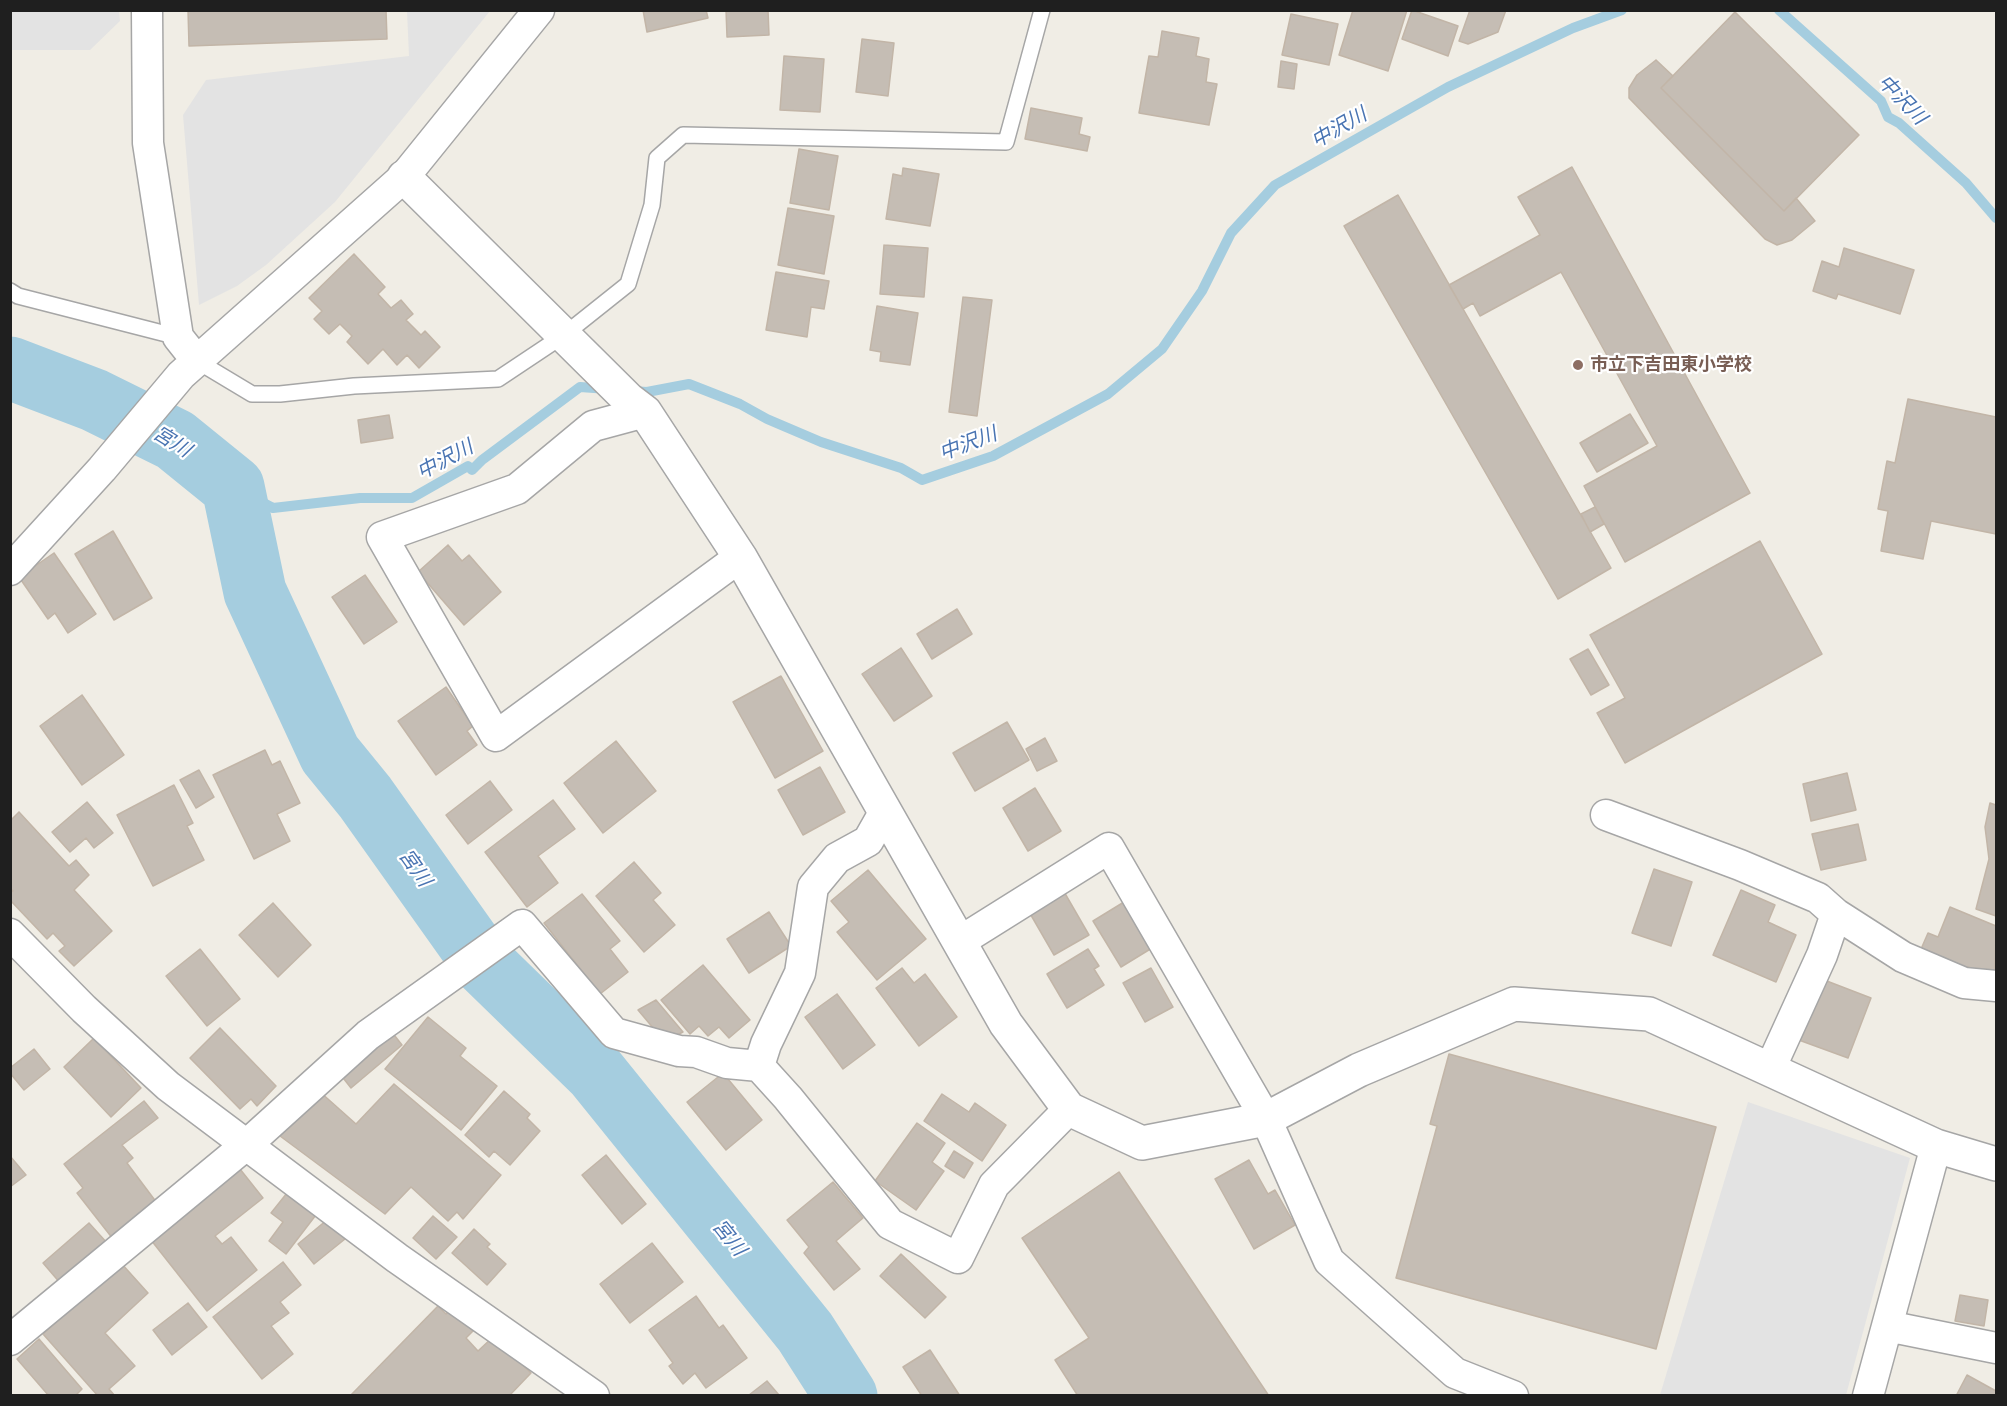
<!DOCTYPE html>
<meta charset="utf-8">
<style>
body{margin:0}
#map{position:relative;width:2007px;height:1406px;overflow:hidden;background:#f0ede5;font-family:Raleway,sans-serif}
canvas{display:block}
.frame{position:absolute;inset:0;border:12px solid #1f1f1f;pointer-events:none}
</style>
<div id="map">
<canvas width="2007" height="1406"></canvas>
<div class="frame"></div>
</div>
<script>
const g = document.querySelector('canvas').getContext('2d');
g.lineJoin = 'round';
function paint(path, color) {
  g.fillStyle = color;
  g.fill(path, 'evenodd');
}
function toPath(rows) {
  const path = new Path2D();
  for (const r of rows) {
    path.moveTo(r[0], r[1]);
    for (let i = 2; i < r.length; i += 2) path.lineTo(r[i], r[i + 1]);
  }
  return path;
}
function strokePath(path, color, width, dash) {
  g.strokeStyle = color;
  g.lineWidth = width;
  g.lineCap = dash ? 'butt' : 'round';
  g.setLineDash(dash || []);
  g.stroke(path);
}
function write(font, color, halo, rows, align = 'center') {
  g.font = font + ' Raleway,"Noto Sans JP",sans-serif';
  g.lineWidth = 4.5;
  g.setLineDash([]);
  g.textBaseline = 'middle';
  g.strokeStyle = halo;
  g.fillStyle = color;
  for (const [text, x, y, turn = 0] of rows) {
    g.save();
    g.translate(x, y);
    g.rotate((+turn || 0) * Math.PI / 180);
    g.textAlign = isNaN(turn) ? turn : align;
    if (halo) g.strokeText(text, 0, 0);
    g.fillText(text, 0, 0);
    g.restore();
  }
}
paint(toPath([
 [11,10,119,11,120,21,90,50,11,50],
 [407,11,490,11,335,202,266,265,237,286,199,305,183,115,206,80,409,56],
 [1748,1102,1910,1158,1846,1395,1660,1395]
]), '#e3e3e3');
strokePath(toPath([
 [1779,10,1881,101,1888,117,1899,123,1966,183,1996,218],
 [632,391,647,392,689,384,740,404,767,419,821,442,901,468,922,480,993,456,1108,394,1162,349,1202,291,1231,233,1275,185,1448,87,1573,28,1622,10],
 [233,487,273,508,360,498,412,498,468,466,472,470,482,460,580,387,608,389]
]), '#a5cddf', 10);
strokePath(toPath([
 [10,368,94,400,175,440,233,487,255,592,330,754,365,797,483,963,596,1073,805,1332,846,1396]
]), '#a5cddf', 63);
const building = toPath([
 [188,10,386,10,387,39,189,46,188,10],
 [643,10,706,10,708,18,647,32,643,10],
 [726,10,768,10,769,35,727,37,726,10],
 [1353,10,1407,10,1388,71,1339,55,1353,10],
 [1412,10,1458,26,1448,56,1402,39,1412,10],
 [1470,10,1506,10,1498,32,1468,44,1459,41,1470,10],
 [1735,12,1859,135,1784,211,1661,88,1735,12],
 [1291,14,1338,24,1329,65,1282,55,1291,14],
 [1162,31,1199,38,1196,56,1209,59,1206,82,1217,84,1209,125,1139,113,1149,56,1158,57,1162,31],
 [862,39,894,43,888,96,856,92,862,39],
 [784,56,824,59,820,112,780,110,784,56],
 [1656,60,1673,76,1661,88,1784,211,1796,198,1815,221,1792,240,1777,245,1765,239,1629,98,1629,88,1637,75,1656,60],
 [1281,61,1297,64,1294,89,1278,87,1281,61],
 [1031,108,1082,118,1079,134,1090,137,1087,151,1025,139,1031,108],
 [799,149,838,156,829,210,790,203,799,149],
 [1572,167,1750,493,1625,562,1584,486,1657,446,1561,272,1480,316,1473,303,1463,309,1449,285,1540,235,1518,197,1572,167],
 [903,168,939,174,930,226,886,219,893,174,902,176,903,168],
 [1398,195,1611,568,1558,599,1344,226,1398,195],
 [788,208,834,216,824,274,778,265,788,208],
 [884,245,928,248,924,297,880,294,884,245],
 [1844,248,1914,270,1900,314,1838,294,1836,299,1813,291,1822,261,1839,267,1844,248],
 [354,254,385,287,378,294,391,308,401,300,413,314,406,320,421,335,425,331,440,347,419,368,407,355,397,365,383,349,368,364,347,342,352,336,340,324,329,334,314,319,322,311,309,298,354,254],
 [776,272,829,281,824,309,811,307,807,337,766,330,776,272],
 [963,297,992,300,977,416,949,412,963,297],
 [877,306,918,313,910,365,880,361,881,352,870,350,877,306],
 [1908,399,1996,417,1996,534,1931,521,1923,559,1881,551,1888,511,1878,509,1887,461,1895,463,1908,399],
 [1630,414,1648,443,1597,472,1580,443,1630,414],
 [389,415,393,438,361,443,358,420,389,415],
 [1595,507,1604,524,1590,532,1581,514,1595,507],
 [113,531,152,598,114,620,75,554,113,531],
 [1760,541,1822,654,1625,763,1597,713,1625,698,1590,635,1760,541],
 [448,545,462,561,469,555,501,592,464,625,418,572,448,545],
 [54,553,96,614,68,633,55,613,48,619,19,577,54,553],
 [365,575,397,622,364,644,332,597,365,575],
 [957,609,972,634,932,659,917,634,957,609],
 [901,648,932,696,894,721,862,674,901,648],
 [1588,649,1609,685,1591,695,1570,659,1588,649],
 [781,676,823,751,775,778,733,702,781,676],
 [446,687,473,726,467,731,477,745,436,775,398,721,446,687],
 [82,695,124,755,82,785,40,726,82,695],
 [1007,722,1029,760,975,791,953,753,1007,722],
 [1045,738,1057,761,1037,771,1026,749,1045,738],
 [616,741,656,791,603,833,564,783,616,741],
 [265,750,272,765,280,761,300,803,277,814,290,841,254,859,213,775,265,750],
 [820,767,845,812,803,835,778,790,820,767],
 [199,770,214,797,196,808,180,780,199,770],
 [1847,773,1856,810,1811,821,1803,784,1847,773],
 [490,781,512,810,468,844,446,815,490,781],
 [174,785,193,823,187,826,204,860,153,886,117,815,174,785],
 [1035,788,1061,831,1028,851,1003,808,1035,788],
 [553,800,575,829,538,856,558,883,527,907,485,852,553,800],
 [87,802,113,833,94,848,86,838,70,852,52,832,87,802],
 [1990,803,1996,805,1996,916,1976,909,1989,859,1985,827,1990,803],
 [19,812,69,866,76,860,89,875,74,890,112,931,74,966,59,951,65,946,53,933,47,939,10,900,10,893,13,891,10,888,10,821,19,812],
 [1858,824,1866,860,1821,870,1812,834,1858,824],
 [634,862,661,893,653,900,675,925,644,952,596,896,634,862],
 [1654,869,1692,882,1671,946,1632,933,1654,869],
 [868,870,926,939,877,980,837,932,849,922,831,901,868,870],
 [1063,890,1089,935,1054,955,1028,910,1063,890],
 [1741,890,1775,905,1768,922,1796,935,1776,982,1713,955,1741,890],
 [582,894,620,941,610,949,628,972,600,994,544,923,582,894],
 [1124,902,1152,948,1121,967,1093,921,1124,902],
 [273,903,311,945,278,977,239,935,273,903],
 [1950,907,1996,926,1995,978,1968,967,1965,975,1918,956,1928,933,1938,937,1950,907],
 [769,912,791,946,749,973,727,939,769,912],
 [200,949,240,999,207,1026,166,976,200,949],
 [1088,949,1099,966,1094,969,1104,985,1067,1008,1047,974,1088,949],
 [703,965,750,1020,729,1038,719,1027,708,1036,699,1026,690,1034,661,1000,703,965],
 [902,968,914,983,925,974,957,1017,919,1046,876,988,902,968],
 [1151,968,1173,1007,1145,1022,1123,983,1151,968],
 [1819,978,1871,998,1848,1058,1796,1039,1819,978],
 [837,994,875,1045,843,1069,805,1017,837,994],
 [656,1000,683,1032,677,1035,654,1029,638,1010,656,1000],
 [428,1017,466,1048,460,1056,497,1086,461,1130,385,1069,428,1017],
 [220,1028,276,1086,257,1106,251,1099,240,1109,190,1058,220,1028],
 [391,1031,402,1045,351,1088,340,1074,391,1031],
 [94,1038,141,1088,111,1117,64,1067,94,1038],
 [34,1049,50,1069,24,1090,10,1073,10,1068,34,1049],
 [1449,1054,1716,1127,1656,1349,1396,1278,1437,1126,1430,1124,1449,1054],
 [723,1073,762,1120,726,1150,687,1102,723,1073],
 [394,1084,501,1175,463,1219,457,1212,448,1221,411,1187,385,1214,276,1133,319,1091,356,1124,394,1084],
 [504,1091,530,1114,527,1118,540,1131,510,1165,494,1151,489,1157,465,1135,504,1091],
 [942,1094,969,1112,975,1103,1006,1125,982,1161,924,1121,942,1094],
 [144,1101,158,1118,122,1145,133,1158,127,1163,157,1203,113,1239,77,1193,83,1188,64,1164,144,1101],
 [917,1123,945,1143,932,1162,944,1171,916,1210,875,1181,917,1123],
 [954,1151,973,1163,964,1178,945,1166,954,1151],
 [606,1155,646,1204,622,1224,582,1175,606,1155],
 [10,1156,26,1175,10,1187,10,1156],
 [1249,1160,1268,1194,1275,1190,1295,1225,1254,1249,1215,1179,1249,1160],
 [236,1164,263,1198,215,1236,222,1244,231,1237,257,1270,207,1311,151,1240,236,1164],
 [1119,1172,1269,1396,1078,1396,1055,1360,1089,1338,1022,1238,1119,1172],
 [833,1182,863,1218,836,1241,860,1269,834,1290,804,1253,809,1247,787,1220,833,1182],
 [291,1188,319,1211,286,1254,269,1241,283,1222,271,1213,291,1188],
 [433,1216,457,1237,436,1259,413,1238,433,1216],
 [328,1219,345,1239,314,1264,298,1244,328,1219],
 [89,1223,108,1244,61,1284,43,1263,89,1223],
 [474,1229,490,1244,487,1247,506,1264,487,1285,452,1253,474,1229],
 [652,1243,683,1282,630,1323,600,1284,652,1243],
 [901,1254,946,1297,925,1318,880,1276,901,1254],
 [283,1262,301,1285,280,1302,289,1313,271,1326,293,1354,262,1379,213,1317,283,1262],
 [121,1263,148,1293,105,1333,135,1366,109,1389,115,1396,98,1396,43,1334,121,1263],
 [1960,1295,1988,1300,1984,1326,1955,1321,1960,1295],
 [696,1296,719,1328,723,1325,747,1358,706,1388,695,1373,683,1384,669,1366,673,1363,649,1330,696,1296],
 [188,1303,207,1327,172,1355,153,1330,188,1303],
 [438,1306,446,1314,451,1308,473,1331,466,1338,478,1351,494,1336,531,1373,509,1396,350,1396,438,1306],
 [39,1339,82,1389,75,1396,49,1396,17,1359,39,1339],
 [930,1350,960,1396,922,1396,903,1367,930,1350],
 [1967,1375,1996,1391,1996,1396,1956,1396,1967,1375],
 [767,1381,779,1395,750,1396,749,1395,767,1381]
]);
paint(building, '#c5bdb4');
strokePath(building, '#c2b5a7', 1.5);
const service = toPath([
 [10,291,18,296,178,337],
 [197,361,252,394,280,394,354,386,498,379,564,335,628,284,652,205,657,158,683,135,1006,142,1042,10]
]);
const minor = toPath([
 [147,10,148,143,178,337,197,361],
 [645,412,593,426,517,489,382,537,496,736,740,557],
 [10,570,102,469,181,375,404,177,539,10],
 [1606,815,1740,865,1818,898,1836,914,1903,957,1964,983,1996,986],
 [10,934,84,1009,168,1086,397,1258,594,1396],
 [959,942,1109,848,1266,1119,1329,1261,1455,1373,1513,1396],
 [759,1066,766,1044,800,973,813,887,837,858,868,841,885,811],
 [1770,1069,1822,955,1836,914],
 [1887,1326,1996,1348],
 [10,1340,252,1140,368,1035,522,925,614,1033,679,1051,696,1052,727,1063,759,1066,788,1098,890,1224,958,1258,994,1185,1069,1109],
 [1868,1396,1936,1146]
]);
const tertiary = toPath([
 [404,177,628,399,645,412,740,557,1006,1024,1069,1109,1142,1143,1266,1119,1359,1070,1514,1004,1649,1014,1936,1146,1996,1164]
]);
strokePath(service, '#a6a6a6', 18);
strokePath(minor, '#a6a6a6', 33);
strokePath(tertiary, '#a6a6a6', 36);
strokePath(service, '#fff', 15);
strokePath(minor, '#fff', 30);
strokePath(tertiary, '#fff', 33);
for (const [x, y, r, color] of [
 [1578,365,6,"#8d6e63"]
]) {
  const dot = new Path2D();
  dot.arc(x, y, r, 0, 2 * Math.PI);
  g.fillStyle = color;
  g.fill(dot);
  strokePath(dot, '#fff', 2);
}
write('bold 18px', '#785e54', '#fff', [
 ["市立下吉田東小学校",1590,365]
], 'left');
write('italic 20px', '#4974b2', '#fff', [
 ["中沢川",1902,100,46],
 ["中沢川",1339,128,-30],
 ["宮川",172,442,32],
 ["中沢川",968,444,-21],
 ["中沢川",445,460,-28],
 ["宮川",415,868,55],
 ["宮川",729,1238,51]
]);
</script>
